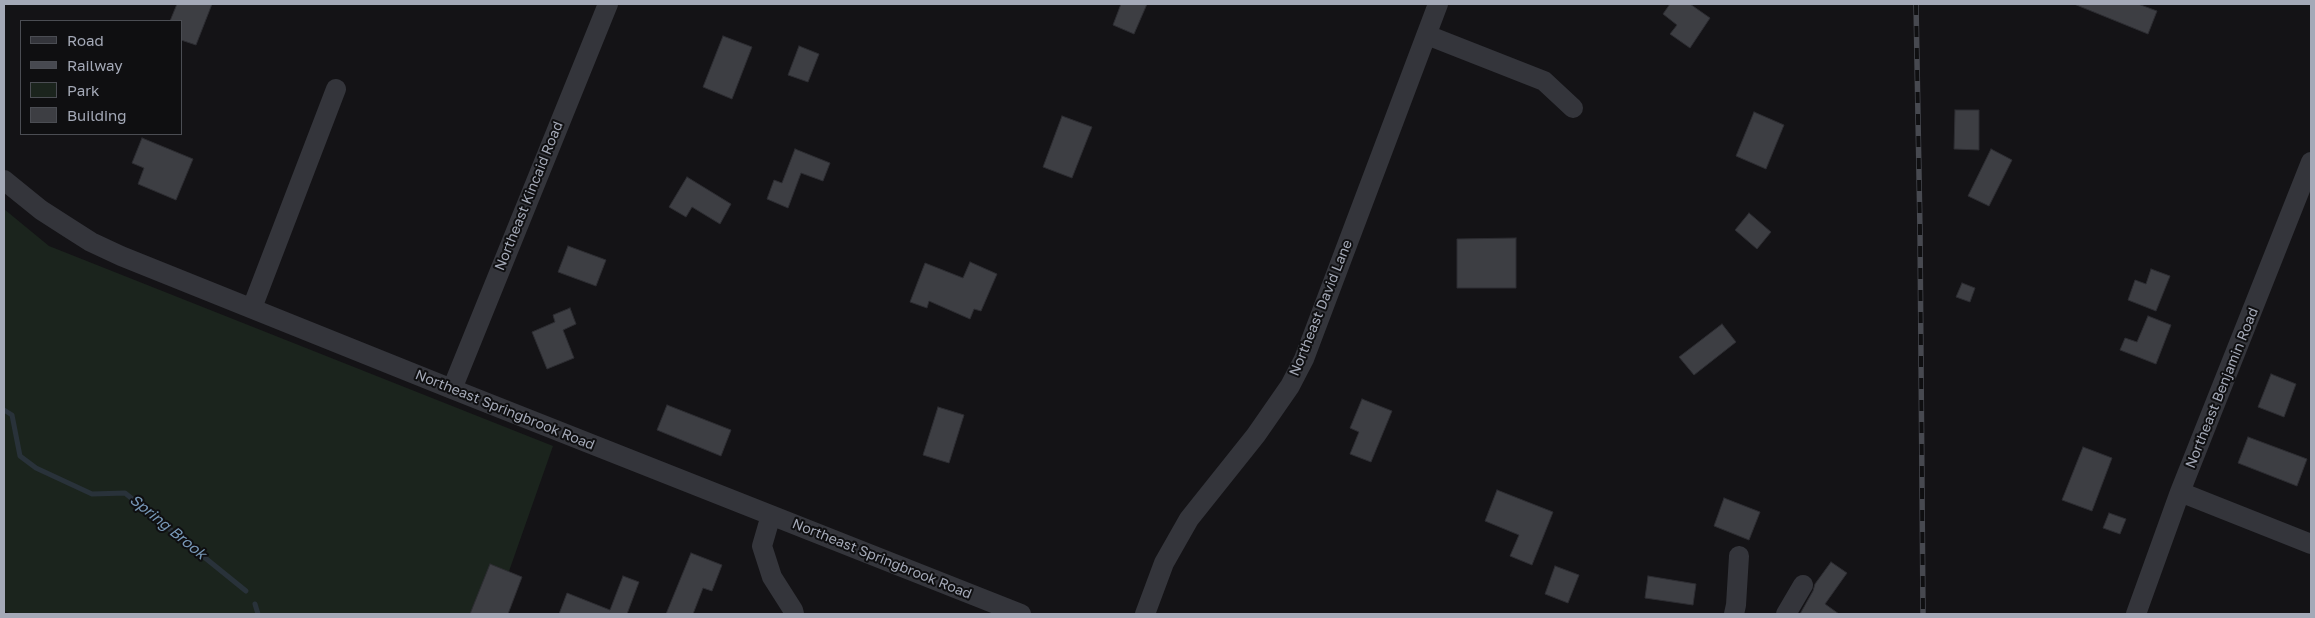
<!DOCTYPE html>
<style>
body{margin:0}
#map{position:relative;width:2315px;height:618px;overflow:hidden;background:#141316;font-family:"Golos Text",sans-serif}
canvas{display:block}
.frame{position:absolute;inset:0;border:5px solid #a4a9b7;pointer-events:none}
.legend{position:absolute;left:20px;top:20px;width:162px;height:115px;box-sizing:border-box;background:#0f0f11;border:1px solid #4b4d53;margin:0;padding:6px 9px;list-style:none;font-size:15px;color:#a4a9b7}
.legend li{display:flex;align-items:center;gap:10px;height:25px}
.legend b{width:25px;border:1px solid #4b4d53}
</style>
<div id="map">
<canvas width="2315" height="618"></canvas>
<div class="frame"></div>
<ul class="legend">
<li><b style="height:6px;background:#34353b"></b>Road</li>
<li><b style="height:6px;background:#474950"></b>Railway</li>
<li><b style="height:14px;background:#1b241d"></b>Park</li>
<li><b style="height:14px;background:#3d3e43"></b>Building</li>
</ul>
</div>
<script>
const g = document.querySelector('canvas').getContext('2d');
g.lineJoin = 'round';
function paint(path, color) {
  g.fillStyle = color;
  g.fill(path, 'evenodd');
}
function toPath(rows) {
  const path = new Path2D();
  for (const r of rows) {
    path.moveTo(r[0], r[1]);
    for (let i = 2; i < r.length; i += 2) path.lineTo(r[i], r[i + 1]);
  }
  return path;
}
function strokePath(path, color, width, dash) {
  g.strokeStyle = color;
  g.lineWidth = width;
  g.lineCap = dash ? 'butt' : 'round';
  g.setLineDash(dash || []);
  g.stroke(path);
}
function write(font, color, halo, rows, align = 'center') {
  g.font = font + ' "Golos Text",sans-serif';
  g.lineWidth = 4;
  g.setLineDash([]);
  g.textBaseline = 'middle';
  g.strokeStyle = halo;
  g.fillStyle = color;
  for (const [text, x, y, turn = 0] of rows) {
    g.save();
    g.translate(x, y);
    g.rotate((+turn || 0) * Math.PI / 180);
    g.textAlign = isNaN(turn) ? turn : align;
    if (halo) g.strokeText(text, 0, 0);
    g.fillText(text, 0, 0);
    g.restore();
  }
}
paint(toPath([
 [4,209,49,246,553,446,494,614,12,614,4,611]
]), '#1b241d');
strokePath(toPath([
 [4,410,12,415,20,456,36,468,92,494,125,493,246,591],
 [255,604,258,614]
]), '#29323a', 5);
const building = toPath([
 [177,4,212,4,196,45,181,40,181,21,170,21,177,4],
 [1121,4,1147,4,1134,34,1113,25,1121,4],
 [1670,4,1690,4,1710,18,1690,48,1670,34,1677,25,1663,14,1670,4],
 [2074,4,2138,4,2157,11,2148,34,2074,4],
 [723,36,752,47,732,99,703,87,723,36],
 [799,46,819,54,808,82,788,75,799,46],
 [1955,110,1979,110,1979,150,1954,149,1955,110],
 [1754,112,1784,125,1766,169,1736,156,1754,112],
 [1062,116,1092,127,1072,178,1043,167,1062,116],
 [142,138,193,159,176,200,138,184,144,168,132,163,142,138],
 [795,149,830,163,823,181,801,173,788,208,767,199,774,180,782,183,795,149],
 [1991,149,2012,160,1989,206,1968,196,1991,149],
 [687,177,731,204,720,224,692,207,686,217,669,207,687,177],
 [1749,213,1771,232,1757,249,1735,230,1749,213],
 [1516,238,1516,288,1457,288,1457,239,1516,238],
 [568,246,606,260,596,286,558,272,568,246],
 [970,262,997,274,981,311,974,309,970,319,929,301,927,308,910,302,925,263,963,278,970,262],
 [2151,269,2170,276,2156,311,2128,300,2135,280,2146,284,2151,269],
 [1962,283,1975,288,1970,302,1956,297,1962,283],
 [570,308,576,324,563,330,574,358,547,369,532,332,555,322,553,315,570,308],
 [2148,316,2171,325,2156,364,2120,350,2125,338,2137,342,2148,316],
 [1722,324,1736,342,1694,375,1679,357,1722,324],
 [2271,374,2296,384,2284,417,2258,407,2271,374],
 [1362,399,1392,411,1371,462,1350,454,1359,432,1350,428,1362,399],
 [667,405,731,430,721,456,657,430,667,405],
 [938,407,964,415,949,463,923,455,938,407],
 [2248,437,2307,459,2297,486,2238,463,2248,437],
 [2083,447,2112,458,2092,511,2062,500,2083,447],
 [1497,490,1553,512,1532,565,1510,556,1519,535,1485,521,1497,490],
 [1724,498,1760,512,1749,540,1714,526,1724,498],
 [2109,513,2126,519,2120,534,2103,528,2109,513],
 [691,553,722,565,712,591,703,588,693,614,666,614,691,553],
 [1831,562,1847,573,1825,604,1839,614,1800,614,1813,591,1815,584,1831,562],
 [490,564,522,577,508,614,470,614,490,564],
 [1555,566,1579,575,1568,603,1545,594,1555,566],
 [623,576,639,582,627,614,559,614,567,593,610,610,623,576],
 [1648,576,1696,584,1693,605,1645,598,1648,576]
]);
paint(building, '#3d3e43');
strokePath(building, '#2d2d32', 1);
strokePath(toPath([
 [1427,35,1544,81,1573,108],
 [4,180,41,210,69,228,91,242,121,256,452,389,1021,614],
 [252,308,336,89],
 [452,389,608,4],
 [2180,492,2311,544],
 [771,515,762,546,772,577,793,610,794,614],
 [1145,614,1164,563,1189,519,1256,435,1290,386,1304,359,1438,4],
 [1734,614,1736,605,1739,556],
 [1786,614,1803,585],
 [2136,614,2180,492,2311,162]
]), '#34353b', 20);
const rail = toPath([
 [1916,4,1920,231,1923,614]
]);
strokePath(rail, '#474950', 5.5);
strokePath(rail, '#0f0f11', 4, [11]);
write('14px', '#a4a9b7', '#0f0f11', [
 ["Northeast Kincaid Road",529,196,-68],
 ["Northeast David Lane",1321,308,-68],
 ["Northeast Benjamin Road",2222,388,-68],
 ["Northeast Springbrook Road",505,410,22],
 ["Northeast Springbrook Road",882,559,22]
]);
write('italic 15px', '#7797b6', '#0f0f11', [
 ["Spring Brook",168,527,39]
]);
</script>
